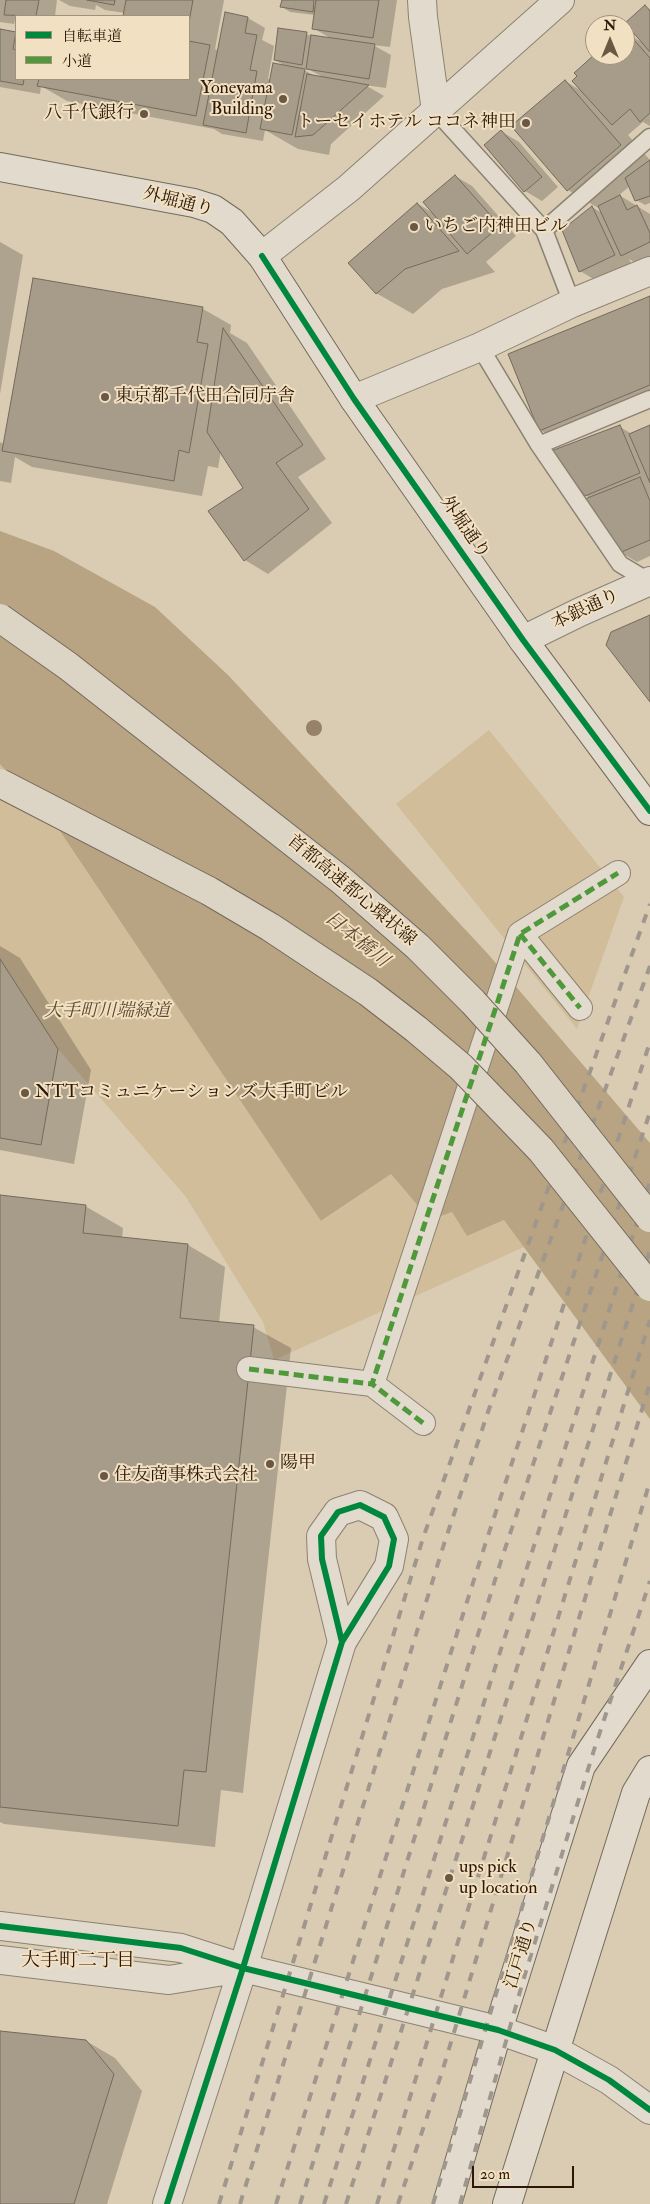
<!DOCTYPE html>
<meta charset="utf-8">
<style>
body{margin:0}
#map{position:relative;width:650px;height:2204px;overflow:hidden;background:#daccb2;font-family:"IM FELL Double Pica","Noto Serif JP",serif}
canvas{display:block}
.legend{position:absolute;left:15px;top:15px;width:175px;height:65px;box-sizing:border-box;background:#f2e0c2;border:1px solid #a39078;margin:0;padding:6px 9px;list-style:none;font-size:15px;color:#2d1808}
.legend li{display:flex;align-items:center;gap:10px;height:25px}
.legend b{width:25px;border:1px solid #a39078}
.north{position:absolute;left:585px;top:15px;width:50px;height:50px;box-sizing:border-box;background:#f2e0c2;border:1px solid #a39078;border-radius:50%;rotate:0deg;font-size:14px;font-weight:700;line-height:20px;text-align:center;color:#2d1808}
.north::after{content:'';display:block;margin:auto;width:18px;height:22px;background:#6a5744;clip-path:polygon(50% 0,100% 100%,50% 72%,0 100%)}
.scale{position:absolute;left:472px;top:2166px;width:102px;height:22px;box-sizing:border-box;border:2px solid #2d1808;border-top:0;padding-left:6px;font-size:15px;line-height:18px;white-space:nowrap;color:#2d1808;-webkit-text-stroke:4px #f2e0c2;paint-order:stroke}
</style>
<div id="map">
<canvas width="650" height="2204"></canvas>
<ul class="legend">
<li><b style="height:6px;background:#00873e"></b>自転車道</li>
<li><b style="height:6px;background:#4f993a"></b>小道</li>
</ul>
<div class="north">N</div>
<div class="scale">20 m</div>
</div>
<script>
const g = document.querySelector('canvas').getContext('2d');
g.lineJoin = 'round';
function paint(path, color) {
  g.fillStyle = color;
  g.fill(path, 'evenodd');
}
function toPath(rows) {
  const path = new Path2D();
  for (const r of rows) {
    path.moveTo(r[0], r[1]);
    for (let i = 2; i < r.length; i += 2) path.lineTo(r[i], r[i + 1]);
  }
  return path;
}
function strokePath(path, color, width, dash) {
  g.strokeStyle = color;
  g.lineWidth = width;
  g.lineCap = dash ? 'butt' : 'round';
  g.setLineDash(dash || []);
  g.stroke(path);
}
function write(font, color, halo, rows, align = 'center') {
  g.font = font + ' "IM FELL Double Pica","Noto Serif JP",serif';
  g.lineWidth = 4;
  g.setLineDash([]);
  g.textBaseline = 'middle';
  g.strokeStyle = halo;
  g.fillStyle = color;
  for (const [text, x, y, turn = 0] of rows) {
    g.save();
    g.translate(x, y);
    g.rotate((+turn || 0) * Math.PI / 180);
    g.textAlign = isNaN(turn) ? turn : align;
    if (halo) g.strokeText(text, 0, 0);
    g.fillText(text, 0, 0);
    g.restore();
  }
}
paint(toPath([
 [489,730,624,897,577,1029,396,804],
 [0,757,25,770,322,1221,391,1174,430,1220,452,1212,467,1236,504,1220,524,1247,274,1360,263,1322,186,1197,58,1049,0,959]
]), '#d2bd9a');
paint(toPath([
 [0,531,54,551,155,607,228,675,488,954,650,1143,650,1419,504,1220,467,1236,452,1212,430,1220,391,1174,321,1221,60,831,0,764]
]), '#b8a382');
paint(toPath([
 [0,0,57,0,55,16,16,16,14,24,0,22],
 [59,0,224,0,215,49,219,51,248,18,265,28,262,40,274,46,268,79,271,80,287,67,275,60,280,30,332,39,313,28,315,15,290,12,282,7,283,0,397,0,390,47,373,45,391,55,386,88,365,85,384,96,331,144,329,155,298,149,265,130,263,141,222,134,214,129,67,101,41,86,40,94,0,87,0,31,16,34,16,79,189,79,189,16,124,16,125,13,105,10,96,5,95,10,70,6],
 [300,68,308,69,323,77,315,76],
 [645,7,650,9,650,126,643,122,628,135,650,160,650,203,645,205,636,200,630,186,619,195,650,214,650,260,639,265,629,259,632,265,597,281,580,271,592,207,602,213,600,209,568,190,513,126,565,81,583,92,625,55,625,36,628,34,643,43],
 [502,132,519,142,558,187,542,201,525,191],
 [455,176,472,186,516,236,486,262,495,272,442,289,413,314,376,293,418,204,433,213],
 [0,242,23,255,0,394],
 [34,279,203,309,231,325,230,333,247,343,326,459,298,477,332,523,268,574,245,560,245,488,221,451,218,468,208,466,202,496,32,467,15,457,11,483,0,481,0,442,5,445],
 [650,297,650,408,564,444,540,430],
 [620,427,632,434,650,427,650,556,637,562,620,552,590,498,585,495],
 [0,946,20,958,91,1070,74,1164,0,1150],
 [0,1197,85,1206,123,1228,122,1239,188,1245,225,1267,219,1323,253,1327,291,1348,243,1793,221,1790,215,1847,4,1824,0,1822],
 [0,2032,86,2041,115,2058,142,2091,107,2204,0,2204]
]), '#0003');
const building = toPath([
 [6,0,39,0,36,16,4,15,6,0],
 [87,0,115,0,114,5,87,0],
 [126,0,193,0,189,22,189,16,123,16,126,0],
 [282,0,314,0,313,12,280,7,282,0],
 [316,0,379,0,373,38,312,29,316,0],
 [645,5,650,11,650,52,625,23,645,5],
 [225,12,248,17,245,33,257,35,250,70,257,71,246,133,203,125,225,12],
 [278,28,307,32,302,65,274,60,278,28],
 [0,29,16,32,13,49,16,50,16,79,24,79,23,85,0,81,0,29],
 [627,32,650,58,650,113,640,122,630,109,612,125,572,81,577,76,574,73,595,54,625,55,625,35,627,32],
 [311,35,375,44,369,79,306,69,311,35],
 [189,41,210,45,196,116,37,86,39,79,189,79,189,41],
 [273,63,305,69,292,135,260,129,273,63],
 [307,74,369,85,313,135,295,137,307,74],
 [565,80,621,145,567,191,511,126,565,80],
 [501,130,542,177,524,192,484,145,501,130],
 [650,160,650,196,635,201,625,178,650,160],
 [455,175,500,226,467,254,423,202,455,175],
 [620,195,627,210,637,205,650,233,650,242,621,256,598,206,620,195],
 [417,203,459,251,405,269,376,294,348,263,417,203],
 [592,206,615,255,579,272,562,230,592,206],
 [33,278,203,307,197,342,208,344,189,453,179,450,174,481,2,451,33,278],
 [650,296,650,385,539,431,508,354,650,296],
 [223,328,303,445,276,463,309,509,244,561,208,511,243,488,207,432,223,328],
 [620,425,640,473,585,496,551,451,620,425],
 [650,425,650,483,629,434,650,425],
 [640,477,650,501,650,540,619,553,585,499,640,477],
 [650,615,650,702,606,645,611,632,650,615],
 [0,959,58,1049,41,1145,0,1138,0,959],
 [0,1195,86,1205,83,1233,188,1244,180,1318,254,1325,206,1772,184,1770,178,1826,0,1807,0,1195],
 [0,2031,86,2040,114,2074,74,2204,0,2204,0,2031]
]);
paint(building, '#a79c8a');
strokePath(building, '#746a5b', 1);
const service = toPath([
 [436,111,544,230,572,303],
 [544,230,650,137],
 [480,347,539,445,620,564,648,581],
 [539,445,650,399]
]);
const pedestrian = toPath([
 [520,934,580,1008],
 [249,1369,372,1384],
 [423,1423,372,1384,520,934,618,873]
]);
const minor = toPath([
 [422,0,423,17,436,111],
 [354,399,480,347,572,303,650,271],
 [523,640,580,612,650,581],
 [360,1505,384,1517,394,1539,389,1566,342,1642,322,1559,321,1536,338,1512,360,1505]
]);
const tertiary = toPath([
 [262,256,349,188,560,0],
 [0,1926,181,1948,243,1968,498,2030,555,2050,609,2080,650,2110],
 [0,1960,169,1980,236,1969],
 [167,2204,243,1968,342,1642]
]);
const secondary = toPath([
 [0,167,194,203,213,209,232,222,262,256,354,399,523,640,650,811],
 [447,2204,498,2030,581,1766,650,1664],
 [507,2204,636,1793,650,1770]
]);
strokePath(service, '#8c8272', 19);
strokePath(pedestrian, '#8c8272', 26);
strokePath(minor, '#8c8272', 30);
strokePath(tertiary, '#8c8272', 30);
strokePath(secondary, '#746a5b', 30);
strokePath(service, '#e1dacd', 16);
strokePath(pedestrian, '#e1dacd', 24);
strokePath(minor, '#e1dacd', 28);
strokePath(tertiary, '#e1dacd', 28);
strokePath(secondary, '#e1dacd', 28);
strokePath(toPath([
 [219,2204,423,1538,650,904],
 [240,2204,444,1544,489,1409,650,966],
 [276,2204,485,1545,650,1042],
 [300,2204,501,1561,650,1112],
 [324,2204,650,1182],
 [346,2204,650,1250],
 [377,2204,650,1320],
 [398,2204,442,2072,650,1383],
 [433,2204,650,1481],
 [460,2204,523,1981,594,1750,650,1581]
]), '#9f978d', 4, [9, 9]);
const motorwayBridge = toPath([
 [0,618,68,666,341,880,418,947,473,1002,528,1063,650,1218],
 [0,783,209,891,270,927,368,992,416,1029,461,1067,541,1150,650,1287]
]);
strokePath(motorwayBridge, '#746a5b', 30, []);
strokePath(motorwayBridge, '#dcd4c5', 28);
strokePath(toPath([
 [520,934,580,1008],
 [249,1369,372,1384],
 [423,1423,372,1384,520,934,618,873]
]), '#4f993a', 5, [10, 5]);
strokePath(toPath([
 [262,256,354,399,523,640,650,811],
 [0,1926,181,1948,243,1968,498,2030,555,2050,609,2080,650,2110],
 [167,2204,243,1968,342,1642,389,1566,394,1539,384,1517,360,1505,338,1512,321,1536,322,1559,342,1642]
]), '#00873e', 6);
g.fillStyle = '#958269';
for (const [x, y] of [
 [314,728]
]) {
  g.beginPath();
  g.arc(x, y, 8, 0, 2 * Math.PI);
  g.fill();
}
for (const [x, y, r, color] of [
 [283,99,5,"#6a5744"],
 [144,114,5,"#6a5744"],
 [526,123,5,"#6a5744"],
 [414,227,5,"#6a5744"],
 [105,397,5,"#6a5744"],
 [25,1093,5,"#6a5744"],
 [270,1464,5,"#6a5744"],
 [104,1476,5,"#6a5744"],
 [449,1878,5,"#6a5744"]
]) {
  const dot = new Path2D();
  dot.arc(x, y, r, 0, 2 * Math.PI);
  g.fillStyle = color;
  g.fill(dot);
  strokePath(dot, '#f2e0c2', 2);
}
write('18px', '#2d1808', '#f2e0c2', [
 ["Yoneyama",273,89,"right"],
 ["Building",273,110,"right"],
 ["八千代銀行",134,114,"right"],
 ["トーセイホテル ココネ神田",516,123,"right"],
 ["いちご内神田ビル",424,227],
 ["東京都千代田合同庁舎",115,397],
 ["NTTコミュニケーションズ大手町ビル",35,1093],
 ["陽甲",280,1464],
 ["住友商事株式会社",114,1476],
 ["ups pick",459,1868],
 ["up location",459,1889]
], 'left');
write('18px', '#2d1808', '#f2e0c2', [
 ["外堀通り",178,203,14],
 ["外堀通り",464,528,55],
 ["本銀通り",586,610,-25],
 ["首都高速都心環状線",351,891,40],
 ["江戸通り",522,1954,-73]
]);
write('italic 18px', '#5c462e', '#f2e0c2', [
 ["大手町川端緑道",107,1012]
]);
write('italic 19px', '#5f4830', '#f2e0c2', [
 ["日本橋川",356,940,39]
]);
write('19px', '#2d1808', '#f2e0c2', [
 ["大手町二丁目",78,1962]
]);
</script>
